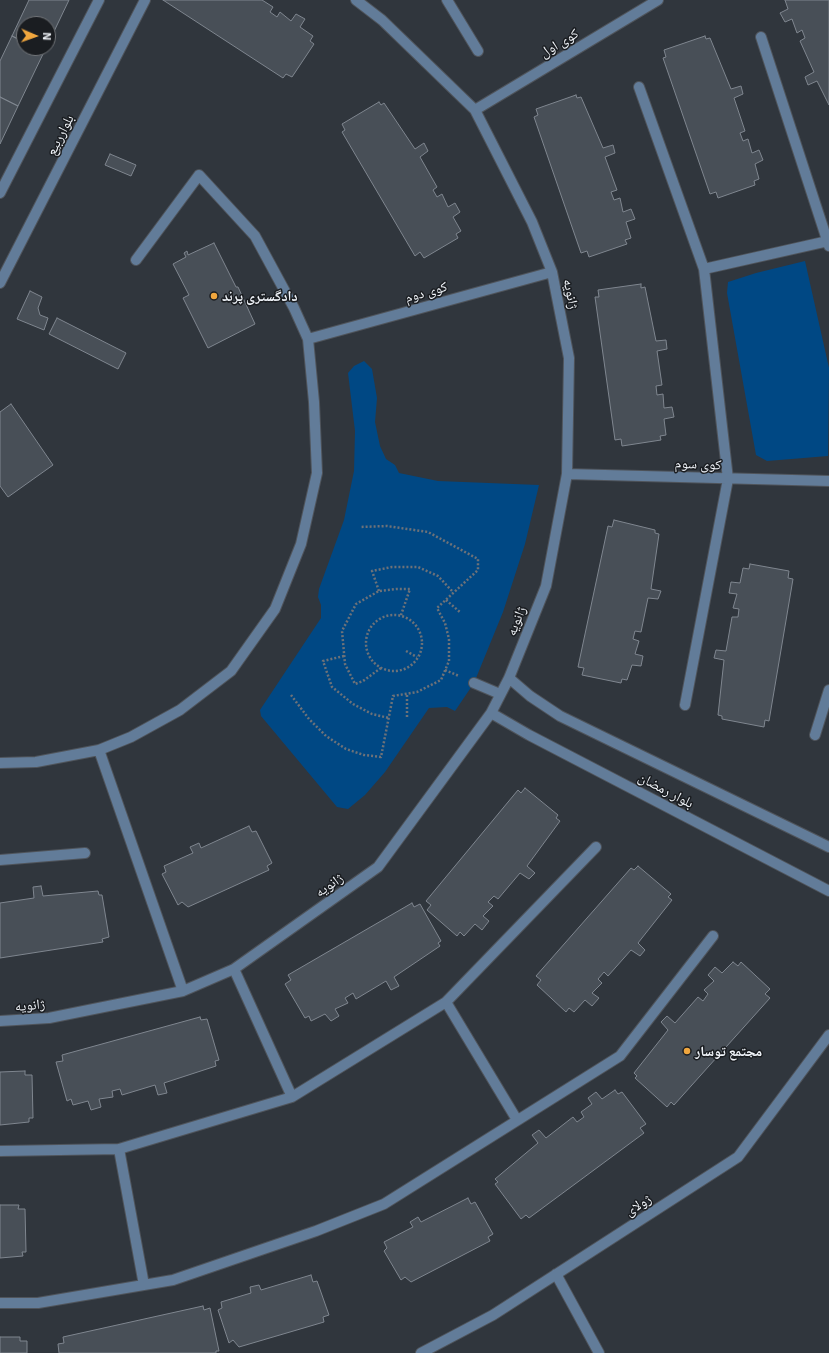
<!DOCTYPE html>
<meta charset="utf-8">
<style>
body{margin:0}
#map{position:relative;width:829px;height:1353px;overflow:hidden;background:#30363d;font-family:"Exo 2",sans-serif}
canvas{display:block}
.north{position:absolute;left:16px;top:16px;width:40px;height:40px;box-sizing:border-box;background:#1a1d21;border:1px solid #707377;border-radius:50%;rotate:92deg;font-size:11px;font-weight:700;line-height:16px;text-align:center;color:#f0f4f9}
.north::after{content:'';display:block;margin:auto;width:14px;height:18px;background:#f0a63e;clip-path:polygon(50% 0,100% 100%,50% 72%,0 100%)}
</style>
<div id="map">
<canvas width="829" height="1353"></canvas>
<div class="north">N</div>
</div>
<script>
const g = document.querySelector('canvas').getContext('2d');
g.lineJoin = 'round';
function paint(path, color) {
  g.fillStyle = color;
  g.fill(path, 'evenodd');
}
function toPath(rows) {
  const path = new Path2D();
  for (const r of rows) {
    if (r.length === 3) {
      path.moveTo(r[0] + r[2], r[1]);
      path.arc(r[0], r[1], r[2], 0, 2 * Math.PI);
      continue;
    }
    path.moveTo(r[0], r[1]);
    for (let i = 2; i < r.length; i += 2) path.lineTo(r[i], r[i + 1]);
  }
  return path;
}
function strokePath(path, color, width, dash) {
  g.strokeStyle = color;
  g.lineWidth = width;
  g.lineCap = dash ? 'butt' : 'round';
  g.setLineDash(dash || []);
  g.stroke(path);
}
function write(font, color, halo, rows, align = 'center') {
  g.font = font + ' "Exo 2","Noto Naskh Arabic",sans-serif';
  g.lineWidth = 3;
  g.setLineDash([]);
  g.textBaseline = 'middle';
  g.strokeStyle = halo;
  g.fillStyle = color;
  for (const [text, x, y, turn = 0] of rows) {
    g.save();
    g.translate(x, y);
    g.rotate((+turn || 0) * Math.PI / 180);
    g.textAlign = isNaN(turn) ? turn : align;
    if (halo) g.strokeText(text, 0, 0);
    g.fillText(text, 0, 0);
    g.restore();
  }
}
paint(toPath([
 [805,261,829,368,828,456,767,461,756,455,727,293,728,282,756,273],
 [364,361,372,369,377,398,375,422,380,446,386,459,395,465,399,473,438,481,539,485,525,544,503,612,474,683,455,711,447,707,429,708,385,772,365,795,348,809,337,807,261,716,260,710,321,618,321,605,318,597,319,589,344,520,354,471,355,431,348,373,354,366]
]), '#004884');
const building = toPath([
 [29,0,69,0,48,44,48,24,24,24,24,42,12,36,29,0],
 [163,0,262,0,273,7,270,12,277,17,280,12,291,21,296,14,305,19,300,27,313,36,310,41,314,44,292,77,286,74,283,78,163,0],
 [785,0,829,0,829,105,817,81,808,85,805,77,814,72,800,41,805,38,802,30,797,33,792,19,785,22,780,13,788,9,785,0],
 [12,36,24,42,24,48,36,48,44,52,18,106,0,97,0,61,12,36],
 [705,36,706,39,710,38,731,89,741,86,743,94,734,98,745,131,740,133,743,141,748,139,752,153,759,150,763,160,755,164,759,179,754,181,755,185,718,198,716,192,710,194,663,58,666,57,664,50,705,36],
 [576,95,577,98,581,97,603,148,613,145,615,153,605,157,617,190,611,192,614,200,620,198,623,212,631,209,635,219,626,222,631,238,625,240,627,244,589,257,587,251,581,253,534,117,538,115,536,109,576,95],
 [0,97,18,106,0,144,0,97],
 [379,102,381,105,384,103,415,149,424,143,428,151,420,157,437,187,433,190,437,197,442,194,448,207,455,203,460,212,453,217,461,231,456,234,458,238,424,258,420,252,415,256,342,132,345,130,342,124,379,102],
 [110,154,136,165,131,176,105,165,110,154],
 [214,243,236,287,238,287,255,324,208,348,183,298,189,295,173,264,186,257,184,253,187,251,188,255,214,243],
 [641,284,641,288,645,287,656,341,666,340,667,349,657,351,662,385,656,386,657,395,663,394,664,408,672,407,674,417,664,419,666,435,660,436,661,440,622,446,621,439,615,440,595,297,599,297,598,290,641,284],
 [30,291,42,297,38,308,40,315,48,318,44,330,17,319,30,291],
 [57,318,126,353,118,369,49,334,57,318],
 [11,404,53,465,8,497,0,486,0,412,11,404],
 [614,520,655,530,655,533,659,534,651,589,661,591,658,599,648,598,641,632,635,631,633,639,639,641,635,654,643,656,641,666,632,665,627,680,622,679,621,683,582,675,584,668,578,667,608,526,612,527,614,520],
 [750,564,789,571,788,578,793,579,769,721,765,720,764,727,722,719,722,716,718,715,724,660,714,658,716,650,726,651,732,617,738,617,739,609,733,608,737,594,729,593,731,582,740,583,743,568,749,569,750,564],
 [525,788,558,815,556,818,560,821,527,866,535,873,529,879,520,873,498,899,494,896,488,902,493,906,483,916,489,921,482,930,475,924,464,936,460,932,457,936,427,910,431,905,426,901,518,790,521,793,525,788],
 [249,826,252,832,256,831,272,863,267,866,269,870,188,907,182,902,178,905,162,874,166,872,164,866,193,853,190,847,199,843,201,848,249,826],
 [638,866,671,894,668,897,672,900,638,943,645,950,640,956,631,950,608,976,604,972,598,979,602,983,592,993,599,998,592,1006,585,1000,574,1012,569,1008,566,1012,537,985,541,980,536,976,631,868,634,870,638,866],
 [41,886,43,896,98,891,99,895,102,895,109,937,102,939,103,942,0,958,0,903,34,898,33,887,41,886],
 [412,903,414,907,420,904,441,941,438,943,440,946,394,977,399,986,391,990,386,981,356,999,353,993,345,998,348,1003,335,1009,339,1016,331,1021,325,1014,311,1021,309,1016,305,1018,285,984,291,980,288,975,412,903],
 [733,962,738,966,741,962,770,989,765,994,770,998,674,1105,671,1102,667,1107,635,1078,637,1076,634,1073,668,1030,661,1022,667,1016,675,1023,698,997,703,1001,708,994,704,990,714,981,708,975,715,967,722,973,733,962],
 [200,1017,201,1020,207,1019,219,1060,215,1061,216,1066,164,1083,167,1093,158,1095,155,1085,122,1095,120,1089,112,1091,113,1097,99,1099,101,1107,91,1110,88,1101,73,1105,71,1099,67,1101,56,1062,63,1061,62,1055,200,1017],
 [25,1071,25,1075,32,1075,33,1118,29,1118,29,1122,0,1125,0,1072,25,1071],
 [615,1090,618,1094,622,1092,646,1124,640,1128,644,1133,529,1218,526,1215,521,1219,495,1184,498,1182,495,1179,538,1143,532,1135,539,1130,546,1138,573,1117,577,1122,584,1117,581,1112,592,1104,588,1098,596,1092,602,1099,615,1090],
 [468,1198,471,1204,475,1202,493,1234,488,1237,490,1241,411,1282,405,1277,401,1280,384,1251,387,1248,384,1242,413,1227,410,1222,418,1217,421,1222,468,1198],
 [0,1205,19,1205,18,1209,25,1209,26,1252,22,1252,23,1256,0,1258,0,1205],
 [311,1275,313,1282,317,1281,329,1315,323,1317,324,1322,239,1347,233,1340,229,1343,218,1310,222,1308,221,1302,251,1293,250,1287,259,1285,261,1290,311,1275],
 [203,1306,204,1310,210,1308,219,1351,216,1351,216,1353,59,1353,58,1344,64,1343,63,1337,203,1306],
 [0,1337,20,1337,20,1341,27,1341,27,1353,0,1353,0,1337]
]);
paint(building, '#484f57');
strokePath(building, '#7f868f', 1);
const minor = toPath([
 [447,0,478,51],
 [761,37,829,246],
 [639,87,704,269,728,479,685,705],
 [475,110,658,0],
 [0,193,99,0],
 [704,269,828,241],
 [0,283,145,0],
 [308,339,552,272],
 [567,474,829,481],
 [509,678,530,696,560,716,829,847],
 [474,683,500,694],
 [491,713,529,735,829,891],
 [815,735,829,690],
 [99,750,183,991],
 [0,763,36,762,99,750,131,737,180,710,231,671,275,609,301,544,317,473,314,402,308,339,294,308,255,236,199,175,136,260],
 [0,860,85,853],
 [234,969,292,1097],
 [446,1002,517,1120],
 [0,1021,49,1018,183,991,234,969,378,867,491,713,509,678,546,586,567,474,569,358,552,272,532,222,475,110,382,20,356,0],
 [119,1149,144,1285],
 [0,1151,119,1149,292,1097,446,1002,596,847],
 [556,1274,599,1353],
 [0,1303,38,1303,173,1280,316,1231,384,1204,620,1056,713,936],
 [421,1353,493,1315,738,1157,829,1035]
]);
strokePath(minor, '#4f545b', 12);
strokePath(toPath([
 [379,591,372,571,392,567,418,567,438,576,453,592],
 [446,600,461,613],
 [394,643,28],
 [406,651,417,657],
 [344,656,323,661,332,687,353,704,372,714,389,718],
 [381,668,363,681,355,684,345,664,342,631,356,604,379,591,396,589,410,589,401,615],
 [445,670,459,676],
 [291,695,309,719,326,736,346,749,364,755,381,757,393,696,417,692,441,680,449,661,449,639,445,623,437,608,478,570,478,559,428,532,387,526,360,527],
 [407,717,407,693]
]), '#6d7279', 2.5, [2, 2]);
strokePath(minor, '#627c99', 10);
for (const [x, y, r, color] of [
 [214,296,4,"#f0a63e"],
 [687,1051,4,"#f0a63e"]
]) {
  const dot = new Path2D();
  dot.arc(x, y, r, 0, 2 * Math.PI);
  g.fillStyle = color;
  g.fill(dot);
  strokePath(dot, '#1a1d21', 1.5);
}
write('14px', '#f0f4f9', '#1a1d21', [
 ["کوی اول",559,43,-31],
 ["بلوارربیع",60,135,-63],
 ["کوی دوم",426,292,-16],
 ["ژانویه",571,294,79],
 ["کوی سوم",698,464,2],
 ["ژانویه",516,621,-68],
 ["بلوار رمضان",666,790,28],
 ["ژانویه",329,885,-35],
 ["ژانویه",30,1005,-5],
 ["ژولای",638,1205,-33]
]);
write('bold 14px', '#f0f4f9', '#1a1d21', [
 ["دادگستری پرند",222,296],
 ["مجتمع توسار",695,1051]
], 'left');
</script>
